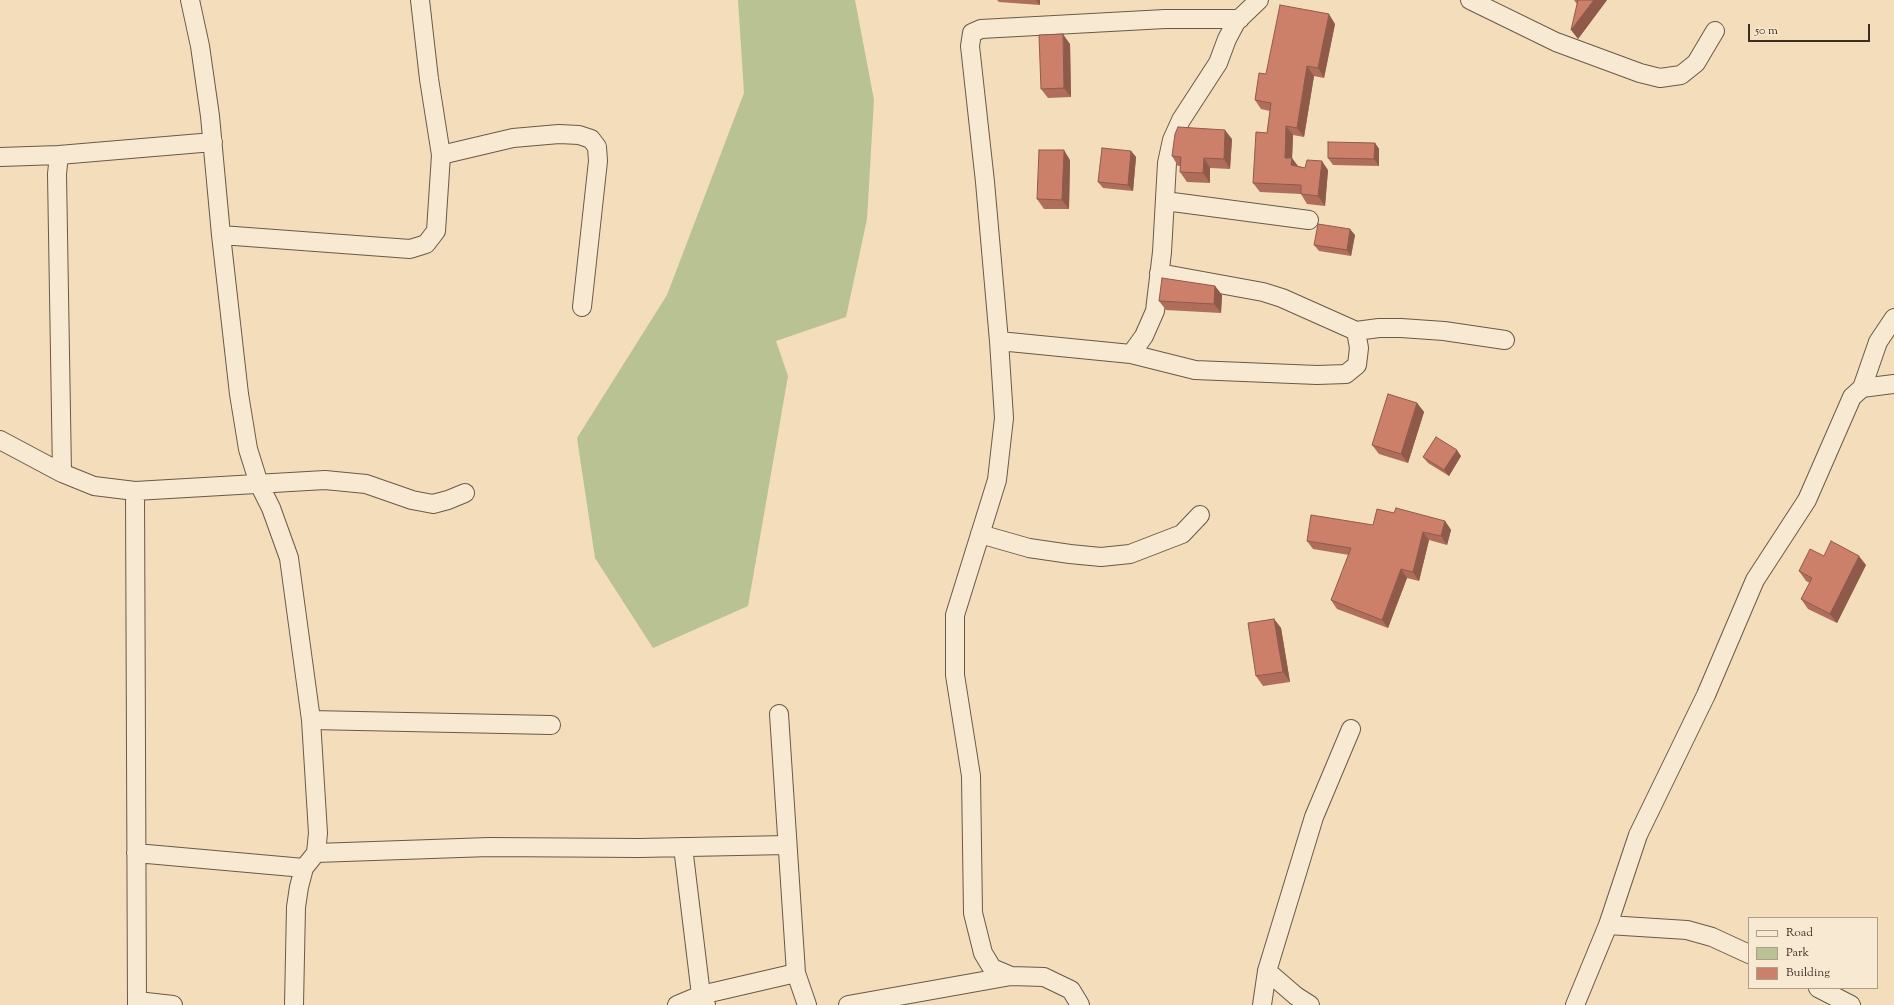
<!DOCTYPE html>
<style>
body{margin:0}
#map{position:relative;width:1894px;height:1005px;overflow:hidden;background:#f3ddba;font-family:"Sorts Mill Goudy",serif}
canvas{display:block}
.legend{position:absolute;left:1748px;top:917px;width:130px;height:72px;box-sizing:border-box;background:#f7e9d2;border:1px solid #ad9e8c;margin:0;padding:5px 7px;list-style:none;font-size:12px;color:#3d2d22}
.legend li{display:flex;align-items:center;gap:8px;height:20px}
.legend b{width:20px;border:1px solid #ad9e8c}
.scale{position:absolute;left:1748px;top:24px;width:122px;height:18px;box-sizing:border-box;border:2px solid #3d2d22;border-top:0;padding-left:5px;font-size:12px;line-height:14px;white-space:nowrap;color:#3d2d22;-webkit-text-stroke:3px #f7e9d2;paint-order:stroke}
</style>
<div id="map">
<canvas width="1894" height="1005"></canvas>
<ul class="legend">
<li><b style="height:5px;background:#f7e9d2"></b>Road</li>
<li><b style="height:11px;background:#b8c292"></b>Park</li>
<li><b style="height:11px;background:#cc806a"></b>Building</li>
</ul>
<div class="scale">50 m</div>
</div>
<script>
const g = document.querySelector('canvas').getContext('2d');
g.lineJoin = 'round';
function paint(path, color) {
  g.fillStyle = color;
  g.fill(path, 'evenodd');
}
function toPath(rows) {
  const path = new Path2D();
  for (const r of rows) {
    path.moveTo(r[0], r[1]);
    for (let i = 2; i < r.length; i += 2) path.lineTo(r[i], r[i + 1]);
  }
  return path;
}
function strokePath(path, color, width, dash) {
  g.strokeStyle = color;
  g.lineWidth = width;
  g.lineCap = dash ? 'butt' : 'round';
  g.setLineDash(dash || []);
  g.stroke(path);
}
paint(toPath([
 [738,0,855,0,874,100,867,219,846,317,776,341,788,376,748,606,653,648,595,558,577,438,667,295,744,93]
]), '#b8c292');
const minor = toPath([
 [190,0,200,46,210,116,221,235,239,394,248,449,259,484,271,508,289,558,311,720,318,833,316,853,304,868,299,887,296,907,294,1005],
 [1470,0,1556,42,1640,73,1660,78,1681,75,1696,63,1715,31],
 [441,155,513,138,559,134,579,135,591,139,597,147,598,161,582,307],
 [0,157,59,155],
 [1165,201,1309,220],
 [221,235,410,249,426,244,436,231,441,155,429,79,420,0],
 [1159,273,1263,292,1282,298,1356,331,1379,328,1401,328,1444,331,1505,340],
 [999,341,1131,354,1144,336,1155,311,1162,252,1167,163,1172,140,1181,120,1218,63,1227,39,1236,22,1259,0],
 [1131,354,1195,370,1317,375,1346,374,1357,365,1359,348,1356,331],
 [1862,388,1894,384],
 [0,440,62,473,94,486,135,491,325,480,366,484,412,500,433,504,448,500,465,493],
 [62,473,57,174,59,155,213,142],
 [135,491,137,1005],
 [980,534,1029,548,1070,554,1101,557,1130,554,1182,534,1200,515],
 [779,714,796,973,807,1005],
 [311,720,551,725],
 [683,847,701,995,706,1005],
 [136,853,304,868],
 [316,853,489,847,639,848,787,845],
 [1608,925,1687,930,1712,937,1749,954],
 [1267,971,1296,996,1310,1005],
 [1818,988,1851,1005],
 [137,1001,173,1005],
 [677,1005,701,995,796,973],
 [848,1005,1011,976],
 [1080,1005,1071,990,1044,977,1011,976,992,968,983,953,973,913,971,776,955,675,955,615,997,480,1004,418,999,341,985,182,970,46,972,33,981,29,1165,19,1240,19],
 [1262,1005,1267,971,1314,817,1351,729],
 [1575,1005,1608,925,1638,835,1706,695,1755,580,1807,500,1852,397,1862,388,1878,342,1894,318]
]);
strokePath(minor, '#6a5948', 20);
strokePath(minor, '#f7e9d2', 18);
paint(toPath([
 [997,0,1040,0,1040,5,999,2],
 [1574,0,1607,0,1578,39,1577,4],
 [1335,24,1324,78,1314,76,1304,137,1293,135,1292,158,1298,166,1305,168,1328,170,1325,206,1307,204,1301,194,1260,192,1253,183,1267,133,1270,111,1261,109,1255,100,1266,74],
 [1070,44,1071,97,1048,98,1041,89],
 [1232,139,1230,169,1210,168,1210,183,1187,182,1180,172,1181,166,1178,166,1172,156],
 [1375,143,1379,149,1379,166,1333,165,1328,158],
 [1131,151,1136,157,1133,191,1103,188,1098,182],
 [1070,160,1069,209,1044,209,1037,199],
 [1355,235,1351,256,1319,251,1314,245],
 [1215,286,1222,295,1221,313,1166,310,1159,301],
 [1417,403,1424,412,1408,463,1379,454,1372,445],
 [1461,456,1449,476,1428,463,1423,457],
 [1394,513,1445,521,1451,530,1447,545,1429,540,1419,581,1407,578,1388,628,1337,609,1331,600,1349,555,1313,549,1307,541,1373,525],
 [1866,565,1837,623,1808,609,1801,599,1810,583,1806,581,1799,571],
 [1274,619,1281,628,1290,682,1263,686,1256,676]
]), '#af6e5b');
paint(toPath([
 [1036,0,1040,0,1040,5],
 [1594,0,1607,0,1578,39,1571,30],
 [1329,14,1335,24,1324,78,1318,68],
 [1063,34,1070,44,1071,97,1064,88],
 [1307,66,1314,76,1304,137,1297,128],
 [1286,126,1293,135,1292,160,1292,158,1299,168,1297,174,1285,158],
 [1225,130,1232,139,1230,169,1224,159],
 [1375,143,1379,149,1379,166,1374,159],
 [1064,150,1070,160,1069,209,1062,200],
 [1131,151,1136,157,1133,191,1128,185],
 [1204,158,1210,168,1210,183,1203,173],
 [1322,161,1328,170,1325,206,1318,196],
 [1350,229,1355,235,1351,256,1347,250],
 [1215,286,1222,295,1221,313,1214,304],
 [1417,403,1424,412,1408,463,1401,454],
 [1457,450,1461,456,1449,476,1444,470],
 [1445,521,1451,530,1447,545,1441,536],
 [1423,532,1429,540,1419,581,1413,572],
 [1859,556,1866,565,1837,623,1830,614],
 [1401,569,1407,578,1388,628,1382,620],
 [1274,619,1281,628,1290,682,1283,672]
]), '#8f5a4a');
const building = toPath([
 [1578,0,1594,0,1571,30,1578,0],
 [1280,5,1329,14,1318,68,1307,66,1297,128,1286,126,1285,158,1292,158,1291,165,1305,168,1307,160,1322,161,1318,196,1301,194,1301,185,1253,183,1256,132,1267,133,1271,103,1255,100,1259,73,1266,74,1280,5],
 [1063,34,1064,88,1041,89,1039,35,1063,34],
 [1178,127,1225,130,1224,159,1204,158,1203,173,1180,172,1181,157,1172,156,1175,134,1178,127],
 [1328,142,1375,143,1374,159,1328,158,1328,142],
 [1102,148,1131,151,1128,185,1098,182,1102,148],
 [1039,150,1064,150,1062,200,1037,199,1039,150],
 [1318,224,1350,229,1347,250,1314,245,1318,224],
 [1162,278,1215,286,1214,304,1159,301,1162,278],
 [1388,394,1417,403,1401,454,1372,445,1388,394],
 [1436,437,1457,450,1444,470,1423,457,1436,437],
 [1396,508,1445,521,1441,536,1423,532,1413,572,1401,569,1382,620,1331,600,1351,548,1307,541,1311,515,1373,525,1377,509,1394,513,1396,508],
 [1831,541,1859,556,1830,614,1801,599,1812,578,1799,571,1810,549,1824,556,1831,541],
 [1274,619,1283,672,1256,676,1248,623,1274,619]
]);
paint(building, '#cc806a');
strokePath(building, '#8f5a4a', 1);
</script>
